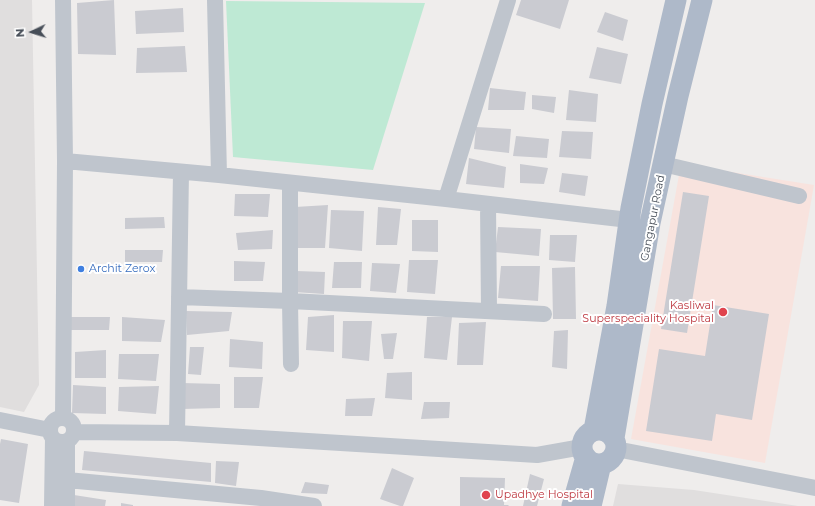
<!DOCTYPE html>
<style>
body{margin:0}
#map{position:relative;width:815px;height:506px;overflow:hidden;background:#efedec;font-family:Montserrat,sans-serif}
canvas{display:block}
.north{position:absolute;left:12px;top:12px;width:40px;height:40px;-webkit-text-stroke:3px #fff;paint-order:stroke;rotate:266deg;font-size:11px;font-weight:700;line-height:16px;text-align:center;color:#474e58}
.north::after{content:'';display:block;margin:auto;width:14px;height:18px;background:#474e58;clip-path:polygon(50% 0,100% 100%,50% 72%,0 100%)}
</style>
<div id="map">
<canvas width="815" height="506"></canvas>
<div class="north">N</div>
</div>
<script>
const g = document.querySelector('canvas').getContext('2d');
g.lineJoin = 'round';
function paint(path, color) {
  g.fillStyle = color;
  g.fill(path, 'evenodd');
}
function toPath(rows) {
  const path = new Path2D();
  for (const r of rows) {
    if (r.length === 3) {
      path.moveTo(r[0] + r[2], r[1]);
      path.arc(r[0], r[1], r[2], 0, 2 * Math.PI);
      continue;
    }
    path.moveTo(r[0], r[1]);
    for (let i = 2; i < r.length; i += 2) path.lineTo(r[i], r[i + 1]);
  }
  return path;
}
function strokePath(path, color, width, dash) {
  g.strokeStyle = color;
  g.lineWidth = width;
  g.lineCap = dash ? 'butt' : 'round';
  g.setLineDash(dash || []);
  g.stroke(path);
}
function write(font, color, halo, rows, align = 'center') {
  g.font = font + ' Montserrat,sans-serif';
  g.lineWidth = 4;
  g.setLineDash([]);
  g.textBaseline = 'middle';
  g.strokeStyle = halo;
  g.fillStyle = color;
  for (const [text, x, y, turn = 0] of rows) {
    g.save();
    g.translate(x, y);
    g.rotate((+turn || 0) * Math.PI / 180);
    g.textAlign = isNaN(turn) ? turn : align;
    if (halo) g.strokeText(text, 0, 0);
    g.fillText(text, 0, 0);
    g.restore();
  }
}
paint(toPath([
 [0,0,32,0,39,385,24,412,0,407],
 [618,484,694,490,798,506,613,506]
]), '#e0dede');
paint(toPath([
 [681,164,814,185,765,463,631,439]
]), '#f8e3de');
paint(toPath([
 [226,1,425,3,373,170,233,157]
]), '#bee9d4');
paint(toPath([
 [114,0,116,55,78,54,77,3],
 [521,0,569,0,560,29,516,15],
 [183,8,184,32,136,34,135,11],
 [605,12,628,20,623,41,597,32],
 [185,46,187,72,136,73,137,48],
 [597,47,628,54,621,84,589,78],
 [490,88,526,92,524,110,488,110],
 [569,90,598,94,596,122,566,120],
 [532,95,556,97,554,113,532,109],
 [476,127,511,129,509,153,474,149],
 [562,131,593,132,591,159,559,157],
 [516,136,549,139,547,158,513,156],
 [469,158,506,167,504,188,466,184],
 [520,164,548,168,544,184,520,183],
 [562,173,588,176,585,196,559,192],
 [683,192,709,196,687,333,661,329],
 [235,194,270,194,268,217,234,216],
 [328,205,325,248,295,248,295,207],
 [378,207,401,209,397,245,376,245],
 [331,210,364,211,362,251,329,248],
 [164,217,165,228,125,229,125,218],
 [412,220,438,220,438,252,412,251],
 [498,227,541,229,539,256,495,252],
 [273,230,272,249,238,250,236,233],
 [550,235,577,235,575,262,549,260],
 [125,250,163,250,162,262,125,262],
 [409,260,438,260,435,294,407,292],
 [234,261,265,262,263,281,234,281],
 [334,262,362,262,361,288,332,288],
 [372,263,400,264,396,293,370,291],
 [501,266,540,266,538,301,498,298],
 [575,267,576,319,553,319,552,268],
 [296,271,325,272,324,294,294,292],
 [713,305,769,314,752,420,716,414,712,441,646,431,659,349,705,356],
 [186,311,232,312,229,331,187,335],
 [334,315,334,352,306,350,308,317],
 [68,317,110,317,109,330,69,330],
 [122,317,165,320,161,342,122,341],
 [427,317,452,317,447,360,424,358],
 [343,321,372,321,369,361,342,358],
 [486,322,483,365,457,365,459,323],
 [568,330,567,369,552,367,554,331],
 [397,333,393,359,384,359,381,334],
 [230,339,263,342,262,369,229,367],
 [190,347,204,347,201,375,188,374],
 [106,350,106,378,75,378,75,352],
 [119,354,159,354,156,381,118,379],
 [412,372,412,400,385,398,387,373],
 [234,377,263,377,259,408,234,408],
 [182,383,220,384,220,408,182,409],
 [73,385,106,387,106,414,72,413],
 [159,386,156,414,118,411,119,387],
 [375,398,372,416,345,416,346,399],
 [424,402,450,402,449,418,421,419],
 [1,439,28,444,19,503,0,500,0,444],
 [84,451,211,463,211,482,82,470],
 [216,461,239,462,236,486,215,483],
 [392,468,414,478,403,506,400,506,380,499],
 [530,474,544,479,537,506,523,506],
 [460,477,505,478,504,505,509,505,508,506,460,506],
 [305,482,329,485,327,494,301,493],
 [74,495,106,500,105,506,73,506],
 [121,503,133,505,133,506,121,506]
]), '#cacbd1');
strokePath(toPath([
 [215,0,219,175],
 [65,161,219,175,446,199,629,220],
 [663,164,799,196],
 [290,183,290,301,291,364],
 [446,199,508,0],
 [488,204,489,311],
 [179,297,290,301,544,314],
 [63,418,65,161,63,0],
 [62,430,12],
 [0,420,50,430],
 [74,432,177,433,537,455,582,447],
 [177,433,181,172],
 [616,449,815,488],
 [67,480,261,498,314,506],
 [52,506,53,438],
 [67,506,67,441]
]), '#bfc5cd', 16);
strokePath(toPath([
 [599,447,17],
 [594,430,617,306,631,208,652,104,676,0],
 [614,438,650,223,678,96,702,0],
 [572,506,586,457],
 [591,506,601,464]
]), '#aeb9c9', 21);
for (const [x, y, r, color] of [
 [81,269,4,"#3f7fe0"],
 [723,312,5,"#e0444e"],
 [486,495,5,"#e0444e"]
]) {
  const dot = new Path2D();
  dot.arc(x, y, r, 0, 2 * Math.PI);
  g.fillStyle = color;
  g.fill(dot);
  strokePath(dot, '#fff', 1.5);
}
write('11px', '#474e58', '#fff', [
 ["Gangapur Road",653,218,-79]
]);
write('11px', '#366cbe', '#fff', [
 ["Archit Zerox",89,269]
], 'left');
write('11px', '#be3a42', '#fff', [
 ["Kasliwal",714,306],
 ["Superspeciality Hospital",714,319],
 ["Upadhye Hospital",495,495,"left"]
], 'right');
</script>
